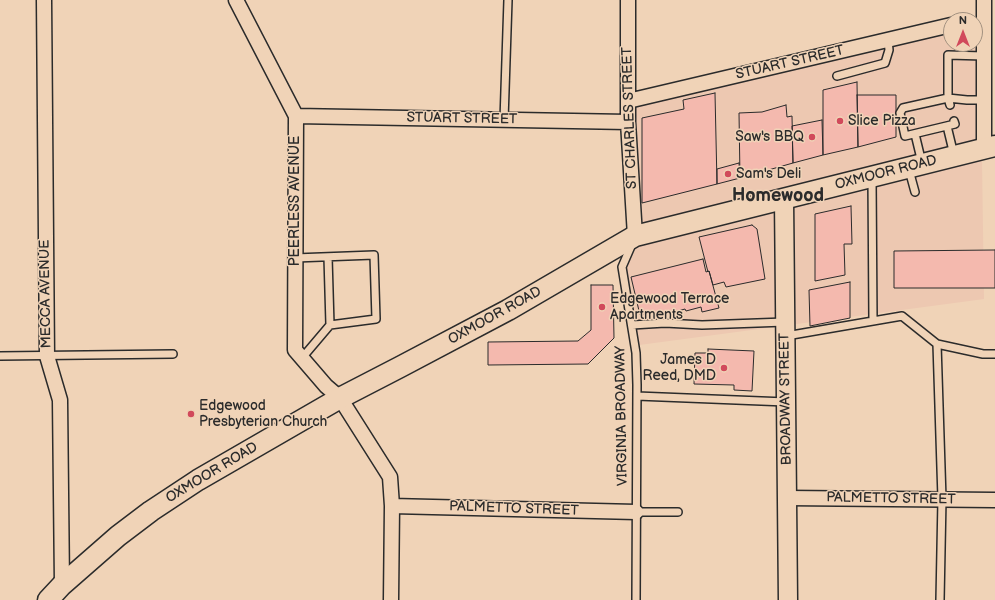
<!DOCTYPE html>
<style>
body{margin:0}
#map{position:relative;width:995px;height:600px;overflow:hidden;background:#f0d3b7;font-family:"Balsamiq Sans",sans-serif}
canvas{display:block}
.north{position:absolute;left:943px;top:12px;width:40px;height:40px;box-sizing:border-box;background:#f0d3b7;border:1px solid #a1907f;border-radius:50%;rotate:0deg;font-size:11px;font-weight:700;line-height:16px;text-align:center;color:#2b2b2b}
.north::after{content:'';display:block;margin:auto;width:14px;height:18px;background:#d1495b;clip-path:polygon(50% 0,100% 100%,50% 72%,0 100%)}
</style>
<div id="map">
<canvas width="995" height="600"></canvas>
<div class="north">N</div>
</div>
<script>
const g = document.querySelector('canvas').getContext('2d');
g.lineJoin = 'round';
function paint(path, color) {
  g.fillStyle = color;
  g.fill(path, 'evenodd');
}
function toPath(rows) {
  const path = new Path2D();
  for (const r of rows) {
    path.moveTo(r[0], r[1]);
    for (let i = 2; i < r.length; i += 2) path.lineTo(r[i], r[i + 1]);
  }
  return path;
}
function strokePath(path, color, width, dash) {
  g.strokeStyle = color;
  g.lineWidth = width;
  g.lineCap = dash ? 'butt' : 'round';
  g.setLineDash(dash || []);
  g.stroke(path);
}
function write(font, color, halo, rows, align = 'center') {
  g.font = font + ' "Balsamiq Sans",sans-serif';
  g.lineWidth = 3;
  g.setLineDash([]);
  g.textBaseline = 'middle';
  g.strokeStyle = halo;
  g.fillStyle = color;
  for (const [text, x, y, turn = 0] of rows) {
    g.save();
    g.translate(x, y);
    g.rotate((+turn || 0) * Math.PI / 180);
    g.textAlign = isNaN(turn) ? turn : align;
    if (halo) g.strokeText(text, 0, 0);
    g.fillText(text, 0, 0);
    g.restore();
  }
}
paint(toPath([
 [980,22,984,299,639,345,626,267,639,242,633,106,951,29,951,44,975,44,975,23]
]), '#edc8b1');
const building = toPath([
 [857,82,858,147,823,155,823,90,857,82],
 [715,93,717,184,642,203,642,118,684,109,683,100,715,93],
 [857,95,896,95,896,137,858,147,857,95],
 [786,105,787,117,792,116,793,163,740,178,739,113,762,112,786,105],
 [822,120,823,155,793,163,792,126,822,120],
 [739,163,740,178,717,184,717,169,739,163],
 [851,206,852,244,844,244,845,275,815,281,815,214,851,206],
 [752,225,757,229,765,279,726,287,724,282,713,285,709,271,708,272,699,237,752,225],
 [995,250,995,288,894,288,894,251,995,250],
 [703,259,706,272,709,271,719,308,702,312,701,307,686,311,685,309,671,313,670,311,655,314,655,312,640,315,631,277,703,259],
 [850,282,850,318,810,326,809,290,850,282],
 [591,285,613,285,614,338,588,364,488,365,488,342,578,341,591,330,591,285],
 [708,349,754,351,752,391,734,390,734,385,694,384,695,353,708,353,708,349]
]);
paint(building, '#f4b9ae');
strokePath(building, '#2b2b2b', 1);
const service = toPath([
 [837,76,885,63,889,50,888,40],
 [950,105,948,98,967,100,984,100],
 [504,120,508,0],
 [954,121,955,124,905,136,900,113,903,108,948,98,948,55,984,56],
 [947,126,954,155],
 [915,134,922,163],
 [909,170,915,192],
 [872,179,873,321],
 [632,244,622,267,636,353,637,385,636,600],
 [328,257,330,325],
 [295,258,374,255,376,319,330,325,302,358],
 [632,325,665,323,702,325,785,322],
 [786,336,902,316,937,344,983,354,995,354],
 [937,344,942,499,940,600],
 [0,356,173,354],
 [637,396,786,402],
 [636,512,678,512]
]);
const minor = toPath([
 [44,0,47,356,60,400,62,585],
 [236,0,296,116,295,350,326,386,340,398,390,477,392,506,391,600],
 [628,0,628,122,635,236],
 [984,0,984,149],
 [628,101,951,25],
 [296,116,628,122],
 [787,498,995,500],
 [392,506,636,512]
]);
const tertiary = toPath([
 [784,199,788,600]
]);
const secondary = toPath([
 [48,600,62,585,118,536,151,511,198,480,340,398,400,367,508,310,635,236,995,146]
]);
strokePath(service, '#2b2b2b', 10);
strokePath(minor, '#2b2b2b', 17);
strokePath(tertiary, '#2b2b2b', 21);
strokePath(secondary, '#2b2b2b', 23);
strokePath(service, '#f0d3b7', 7);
strokePath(minor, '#f0d3b7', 14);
strokePath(tertiary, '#f0d3b7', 18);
strokePath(secondary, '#f0d3b7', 20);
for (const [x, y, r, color] of [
 [840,121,4,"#d1495b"],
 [812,137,4,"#d1495b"],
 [728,174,4,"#d1495b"],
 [602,307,4,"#d1495b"],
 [724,368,4,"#d1495b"],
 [191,414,4,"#d1495b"]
]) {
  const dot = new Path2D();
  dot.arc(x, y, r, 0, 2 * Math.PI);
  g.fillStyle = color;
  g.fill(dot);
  strokePath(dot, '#f0d3b7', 1.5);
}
write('14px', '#2b2b2b', '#f0d3b7', [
 ["STUART STREET",790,63,-13],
 ["ST CHARLES STREET",630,118,-92],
 ["STUART STREET",462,119,1],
 ["OXMOOR ROAD",886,173,-14],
 ["PEERLESS AVENUE",295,201,-90],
 ["MECCA AVENUE",46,294,-91],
 ["OXMOOR ROAD",495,316,-29],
 ["BROADWAY STREET",786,399,-91],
 ["VIRGINIA BROADWAY",622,416,-91],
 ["OXMOOR ROAD",212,473,-31],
 ["PALMETTO STREET",891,499,1],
 ["PALMETTO STREET",514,509,2]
]);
write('14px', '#2b2b2b', '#f0d3b7', [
 ["Slice Pizza",848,121],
 ["Saw's BBQ",804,137,"right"],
 ["Sam's Deli",736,174],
 ["Edgewood Terrace",610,299],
 ["Apartments",610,315],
 ["James D",716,360,"right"],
 ["Reed, DMD",716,376,"right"],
 ["Edgewood",199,406],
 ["Presbyterian Church",199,422]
], 'left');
write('bold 18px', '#2b2b2b', '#f0d3b7', [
 ["Homewood",778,196]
]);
</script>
